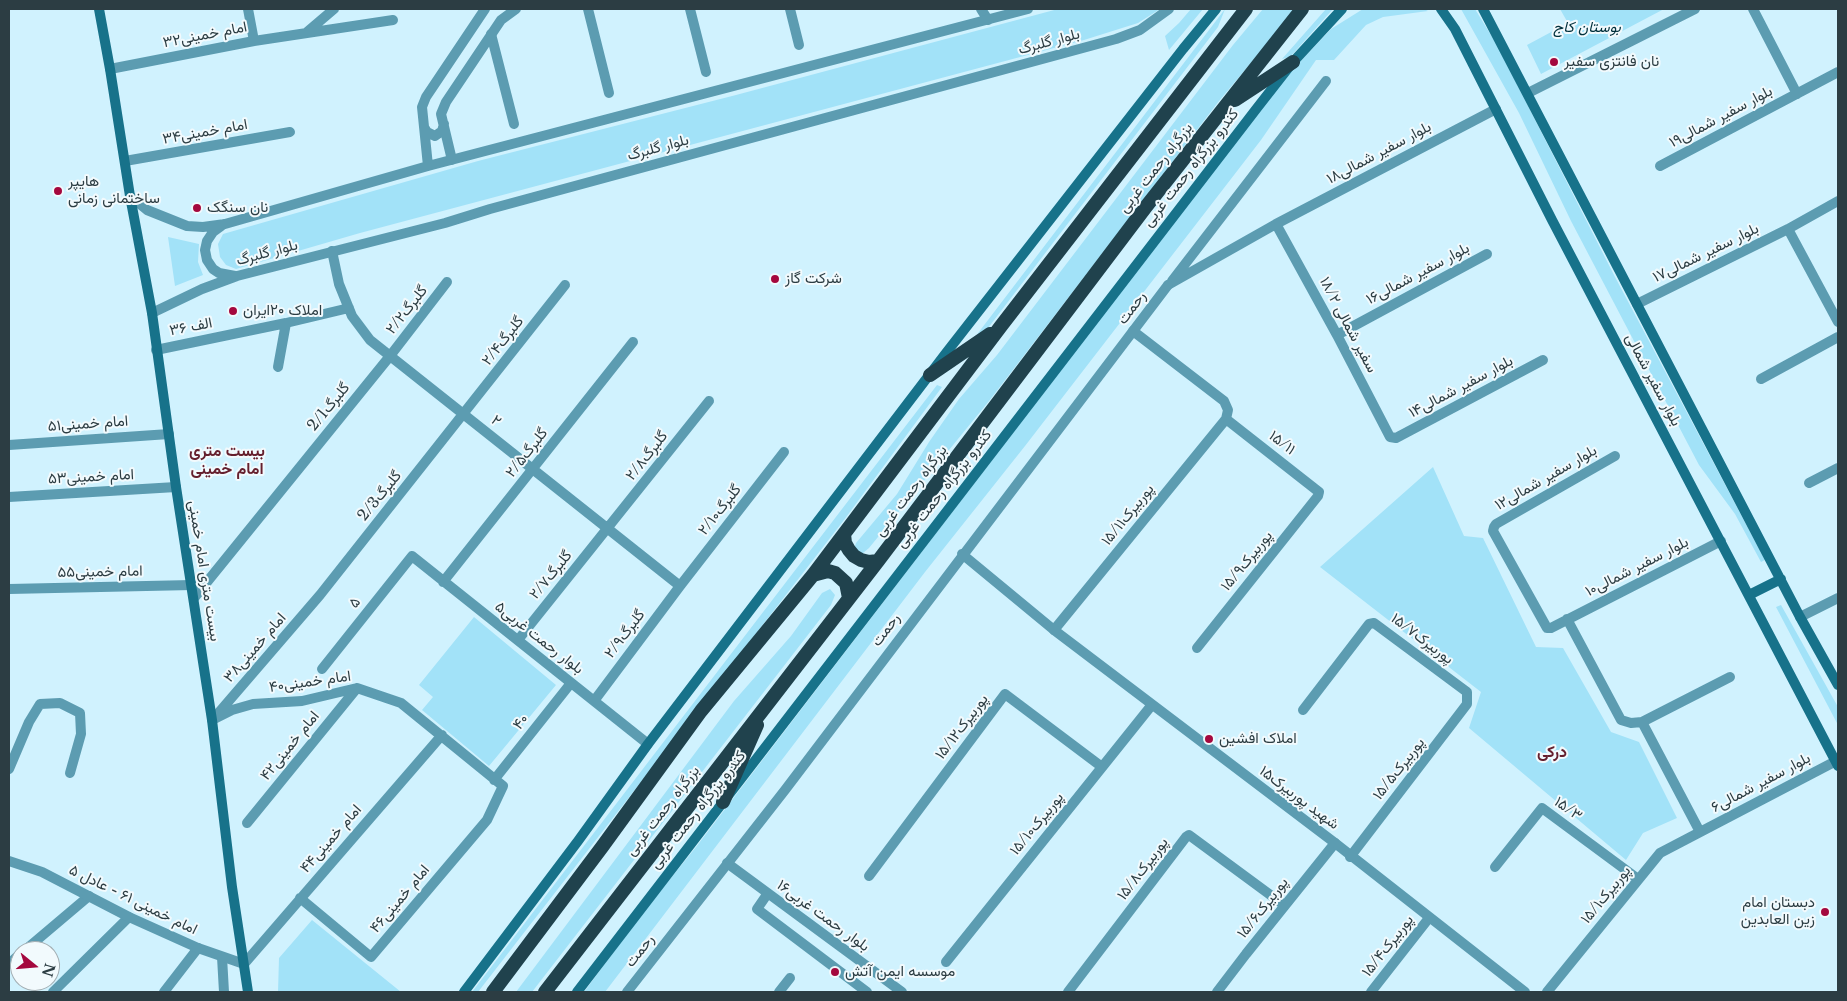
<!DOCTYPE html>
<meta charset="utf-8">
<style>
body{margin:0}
#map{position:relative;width:1847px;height:1001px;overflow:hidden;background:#d0f2fe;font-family:"Libre Baskerville",serif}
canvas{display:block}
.frame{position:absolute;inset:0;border:10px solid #2c3d43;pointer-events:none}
.north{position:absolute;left:10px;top:941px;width:50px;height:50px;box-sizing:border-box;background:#f2fafd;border:1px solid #a3aeb3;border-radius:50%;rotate:107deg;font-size:14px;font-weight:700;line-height:20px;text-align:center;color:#2c3d43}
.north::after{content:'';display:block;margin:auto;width:18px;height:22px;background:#a4083e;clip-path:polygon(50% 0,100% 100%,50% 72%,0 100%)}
</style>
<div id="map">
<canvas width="1847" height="1001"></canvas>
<div class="frame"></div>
<div class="north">N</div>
</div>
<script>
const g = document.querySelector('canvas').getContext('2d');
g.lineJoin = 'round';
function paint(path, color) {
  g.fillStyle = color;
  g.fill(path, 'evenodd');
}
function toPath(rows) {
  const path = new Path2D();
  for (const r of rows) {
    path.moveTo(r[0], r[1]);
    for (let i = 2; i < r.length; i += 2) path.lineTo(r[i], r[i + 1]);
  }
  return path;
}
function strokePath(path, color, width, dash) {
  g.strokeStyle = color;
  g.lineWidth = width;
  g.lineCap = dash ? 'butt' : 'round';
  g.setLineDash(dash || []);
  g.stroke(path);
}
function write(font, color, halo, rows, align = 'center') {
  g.font = font + ' "Libre Baskerville",Vazirmatn,serif';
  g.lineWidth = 4;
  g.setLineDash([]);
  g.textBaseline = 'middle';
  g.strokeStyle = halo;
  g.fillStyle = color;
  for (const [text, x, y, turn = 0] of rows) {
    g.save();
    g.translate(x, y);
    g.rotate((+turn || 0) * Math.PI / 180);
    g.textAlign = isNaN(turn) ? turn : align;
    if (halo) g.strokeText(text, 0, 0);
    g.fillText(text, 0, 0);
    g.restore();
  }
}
paint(toPath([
 [1058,9,1160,9,1138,23,1084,40,360,233,236,269,226,265,220,257,218,244,223,234,478,161,736,95],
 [1191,9,1203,9,1169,50,1165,36,1179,23],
 [1225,9,1218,27,988,328,972,341],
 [1263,9,1296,9,1219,101,989,401,869,548,863,553,858,553,854,549,856,543,897,494,929,442,959,399,997,355,1233,45],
 [1326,9,1333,9,1290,57,1282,59],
 [1363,9,1424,9,1428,11,1383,17,1366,25,1334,60,1316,60,1261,140,1025,446,925,572,605,992,584,992,641,915,696,847,1281,82,1331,29],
 [1461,9,1475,9,1497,45,1614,275,1765,560,1761,562,1735,514,1699,465,1571,221,1519,113],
 [1560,9,1664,9,1541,74,1527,45,1568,23],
 [168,237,199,244,198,262,203,275,175,286],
 [937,385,942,387,844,520,478,992,472,992],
 [1433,467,1464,536,1483,538,1536,647,1563,648,1611,732,1639,742,1677,818,1643,833,1626,860,1469,728,1481,692,1320,567],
 [830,589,835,595,831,605,532,992,516,992,734,701,791,636,822,593],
 [1781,605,1838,707,1838,725,1776,607],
 [474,617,556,685,489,766,422,710,433,697,419,685],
 [312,920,401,992,278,992,279,958]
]), '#a2e2f8');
strokePath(toPath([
 [248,9,254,41],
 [588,9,609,93],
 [690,9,706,72],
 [790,9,799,45],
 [981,9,988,20],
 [1753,9,1797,94],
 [307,32,334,9],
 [491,34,514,124],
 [110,69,254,41,393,20],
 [1528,93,1695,9],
 [125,161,290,132],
 [1660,166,1838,72],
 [1276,224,1337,335,1390,437,1396,438,1543,360],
 [1788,229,1838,322],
 [332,251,339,284,352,316,370,340,680,586],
 [1172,281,1326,81],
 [1168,285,1276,224,1496,109],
 [1637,304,1788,229,1838,201],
 [1337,335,1487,254],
 [156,350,286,323,349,308],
 [278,367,286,323],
 [1761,379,1838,337],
 [9,445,169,434],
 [1615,456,1496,524,1494,527,1493,531,1547,628,1551,628,1721,541],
 [1809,483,1838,468],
 [9,497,176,487],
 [443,582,633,342],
 [9,589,192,585],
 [194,598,390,356,447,282],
 [1800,617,1838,598],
 [1567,619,1621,720,1631,723,1642,722,1730,677],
 [1054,630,1226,419,1228,410,1224,401,1133,331],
 [518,640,709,401],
 [1197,648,1318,496,1319,492,1226,419],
 [322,669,412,556,648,744],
 [594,701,680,586,784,452],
 [1303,710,1369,624,1374,623,1467,692,1467,704,1350,857],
 [215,717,320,595,565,285],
 [212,720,232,710,253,704,302,701,357,688,401,703,503,786,487,820,371,957,300,898],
 [1642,722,1700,832],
 [9,769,29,722,40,704,60,703,80,713,81,734,70,773],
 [494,780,571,683],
 [247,823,357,688],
 [727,863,902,992],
 [1495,867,1542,808,1638,879],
 [869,876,1005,694,1102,767],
 [768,893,757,909,867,992],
 [24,951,89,896],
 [222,957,224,992],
 [946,962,1151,706],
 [9,964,20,954],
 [244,964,442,735],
 [53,992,129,917],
 [164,992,198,948],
 [779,992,790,978],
 [1068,992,1186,837,1189,835,1284,905],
 [1217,992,1246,954,1335,843],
 [1371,992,1429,918],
 [1547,992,1660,853,1836,761]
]), '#5c9cb1', 10);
strokePath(toPath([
 [424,127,427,132,435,136,442,131,444,124],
 [452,160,441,114,446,102,501,20,516,9],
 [428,166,422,107,426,97,485,9],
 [130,196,147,210,187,226,203,227,225,224,428,166,1028,9],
 [224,224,213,232,207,241,205,250,207,260,213,269,219,273,235,276],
 [152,313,202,289,237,276,445,223,490,209,1116,39,1140,30,1169,9],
 [962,554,1054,630,1335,843,1525,992],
 [9,861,42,872,129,917,198,948,244,964],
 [627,992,785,790,1168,285]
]), '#5c9cb1', 10);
strokePath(toPath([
 [99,9,110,69,130,196,152,313,176,487,212,720,232,887,248,992],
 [1441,9,1455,29,1552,220,1838,766],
 [1483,9,1800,617,1838,685],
 [1749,595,1781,579],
 [464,992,578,841,648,744,946,353,1183,49,1216,9],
 [577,992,1257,108,1293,62,1342,9]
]), '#17728a', 10);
strokePath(toPath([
 [1235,100,1293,62],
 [930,375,990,334],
 [844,534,845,543,849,550,854,556,861,560,869,562,878,561],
 [813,575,828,571,835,573,846,583,849,598],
 [723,802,757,725],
 [493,992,602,847,701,711,813,575,1001,326,1246,9],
 [545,992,878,561,1145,208,1302,9]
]), '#20424d', 14);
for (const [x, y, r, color] of [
 [1554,62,5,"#a4083e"],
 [58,191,5,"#a4083e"],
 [197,208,5,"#a4083e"],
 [775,279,5,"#a4083e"],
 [233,311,5,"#a4083e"],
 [1209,739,5,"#a4083e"],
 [1825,912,5,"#a4083e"],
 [835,972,5,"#a4083e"]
]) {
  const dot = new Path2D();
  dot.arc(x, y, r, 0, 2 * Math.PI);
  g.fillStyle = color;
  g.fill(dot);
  strokePath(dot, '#f2fafd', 2);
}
write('italic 15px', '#00303c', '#f2fafd', [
 ["بوستان کاج",1587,28]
]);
write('15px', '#2c3d43', '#f2fafd', [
 ["امام خمینی۳۲",205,35,-11],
 ["بلوار گلبرگ",1049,42,-15],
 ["بلوار سفیر شمالی۱۹",1721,117,-28],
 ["امام خمینی۳۴",205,132,-10],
 ["بلوار گلبرگ",658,148,-15],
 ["بلوار سفیر شمالی۱۸",1379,153,-28],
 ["بزرگراه رحمت غربی",1156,168,-52],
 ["کندرو بزرگراه رحمت غربی",1191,168,-52],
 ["بلوار گلبرگ",267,253,-15],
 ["بلوار سفیر شمالی۱۷",1706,253,-26],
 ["بلوار سفیر شمالی۱۶",1418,274,-28],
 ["رحمت",1132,308,-53],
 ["گلبرگ۲/۲",407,310,-52],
 ["سفیر شمالی ۱۸/۲",1348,325,62],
 ["۳۶ الف",191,327,-11],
 ["گلبرگ۲/۴",503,341,-52],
 ["بلوار سفیر شمالی",1653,380,62],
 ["بلوار سفیر شمالی۱۴",1461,387,-28],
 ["2/1گلبرگ",329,407,-51],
 ["۲",496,421,39],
 ["امام خمینی۵۱",88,424,-4],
 ["۱۵/۱۱",1282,443,38],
 ["گلبرگ۲/۵",527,453,-52],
 ["گلبرگ۲/۸",647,456,-52],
 ["امام خمینی۵۳",91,477,-3],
 ["بلوار سفیر شمالی۱۲",1546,478,-30],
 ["کندرو بزرگراه رحمت غربی",944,489,-52],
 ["بزرگراه رحمت غربی",911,491,-53],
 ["2/3گلبرگ",380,496,-51],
 ["گلبرگ۲/۱۰",720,510,-52],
 ["پوربیرک۱۵/۱۱",1128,515,-51],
 ["پوربیرک۱۵/۹",1247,561,-51],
 ["بلوار سفیر شمالی۱۰",1637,567,-27],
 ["بیست متری امام خمینی",204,571,81],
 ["امام خمینی۵۵",100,572,-1],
 ["گلبرگ۲/۷",551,575,-51],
 ["۵",355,603,-51],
 ["رحمت",886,630,-53],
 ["گلبرگ۲/۹",625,634,-53],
 ["بلوار رحمت غربی۵",539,638,38],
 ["پوربیرک۱۵/۷",1422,639,37],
 ["امام خمینی۳۸",255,648,-49],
 ["امام خمینی۴۰",310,682,-8],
 ["۴۰",521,722,-52],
 ["پوربیرک۱۵/۱۲",962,727,-53],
 ["امام خمینی۴۲",290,746,-51],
 ["پوربیرک۱۵/۵",1399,769,-52],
 ["بلوار سفیر شمالی۶",1761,783,-28],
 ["شهید پوربیرک۱۵",1299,798,37],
 ["۱۵/۳",1568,809,35],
 ["کندرو بزرگراه رحمت غربی",698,810,-52],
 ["بزرگراه رحمت غربی",663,811,-52],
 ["پوربیرک۱۵/۱۰",1037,824,-51],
 ["۴۴امام خمینی",331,839,-49],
 ["پوربیرک۱۵/۸",1143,869,-53],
 ["پوربیرک۱۵/۱",1606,895,-51],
 ["امام خمینی۴۶",400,899,-50],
 ["امام خمینی ۶۱ - عادل ۵",133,900,26],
 ["پوربیرک۱۵/۶",1263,908,-52],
 ["بلوار رحمت غربی۱۶",823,916,36],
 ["پوربیرک۱۵/۴",1388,946,-52],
 ["رحمت",640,951,-52]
]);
write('15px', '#2c3d43', '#f2fafd', [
 ["نان فانتزی سفیر",1564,62],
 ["هایپر",68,182],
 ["ساختمانی زمانی",68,199],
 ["نان سنگک",207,208],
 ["شرکت گاز",785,279],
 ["املاک ۲۰ایران",243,311],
 ["املاک افشین",1219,739],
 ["دبستان امام",1815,903,"right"],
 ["زین العابدین",1815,920,"right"],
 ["موسسه ایمن آتش",845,972]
], 'left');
write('bold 16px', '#65202e', '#f2fafd', [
 ["بیست متری",227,451],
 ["امام خمینی",227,469],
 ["درکی",1552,752]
]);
</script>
